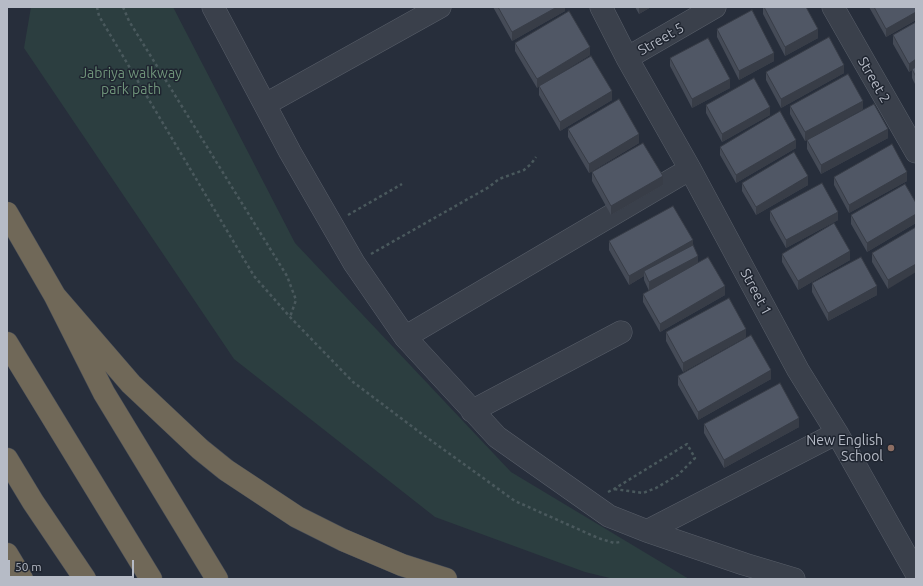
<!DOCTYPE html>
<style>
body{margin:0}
#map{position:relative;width:923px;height:586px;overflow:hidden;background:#272e3b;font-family:Ubuntu,sans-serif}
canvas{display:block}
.frame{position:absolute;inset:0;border:8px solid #b6bbc6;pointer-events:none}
.scale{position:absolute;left:8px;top:560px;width:126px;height:18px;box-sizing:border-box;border:2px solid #b6bbc6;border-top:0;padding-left:5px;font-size:12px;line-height:14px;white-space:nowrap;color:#b6bbc6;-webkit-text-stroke:3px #1f2530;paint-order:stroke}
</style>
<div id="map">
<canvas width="923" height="586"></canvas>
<div class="frame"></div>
<div class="scale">50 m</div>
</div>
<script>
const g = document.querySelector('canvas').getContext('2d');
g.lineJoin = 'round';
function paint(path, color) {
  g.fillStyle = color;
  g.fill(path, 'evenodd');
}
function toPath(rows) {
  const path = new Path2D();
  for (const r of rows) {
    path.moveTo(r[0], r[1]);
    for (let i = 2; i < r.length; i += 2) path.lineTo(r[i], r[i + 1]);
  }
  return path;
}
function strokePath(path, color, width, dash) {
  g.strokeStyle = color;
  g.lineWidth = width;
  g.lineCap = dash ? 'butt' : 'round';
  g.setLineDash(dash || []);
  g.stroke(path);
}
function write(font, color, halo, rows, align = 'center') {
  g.font = font + ' Ubuntu,sans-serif';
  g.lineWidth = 3;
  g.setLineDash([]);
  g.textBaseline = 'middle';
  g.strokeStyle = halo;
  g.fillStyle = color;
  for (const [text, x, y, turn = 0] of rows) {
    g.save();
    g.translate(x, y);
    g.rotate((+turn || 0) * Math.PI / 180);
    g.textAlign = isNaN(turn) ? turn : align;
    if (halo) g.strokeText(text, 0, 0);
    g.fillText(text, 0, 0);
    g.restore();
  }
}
paint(toPath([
 [31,7,173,7,295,243,511,472,689,579,614,579,585,572,435,517,234,359,24,48]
]), '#2c3e40');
const minor = toPath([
 [213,7,290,152,354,263,405,337,497,437,609,516,647,531,837,433],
 [601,7,627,58,690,169,798,370,837,433,916,573],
 [833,7,916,152],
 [627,58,715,7],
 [266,104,440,7],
 [405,337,690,169],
 [472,411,621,332],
 [647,531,744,564,794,579]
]);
const highway = toPath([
 [7,213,55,296,104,393,217,579],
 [55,296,131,384,200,449,226,470,297,517,343,540,402,565,446,579],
 [7,343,151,579],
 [7,459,33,502,85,579],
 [7,554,22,579]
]);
strokePath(minor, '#585e69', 23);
strokePath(highway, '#454b56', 23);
strokePath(toPath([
 [97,7,99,16,254,276,290,317,353,382,422,434,515,501,598,538,614,543,620,542],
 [123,7,129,21,287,276,296,300,290,317],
 [348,215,402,184],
 [371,254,489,187,499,179,524,170,531,164,536,157],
 [608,492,614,489,687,444,695,458,678,475,656,488,643,493,614,489]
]), '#4a595d', 2.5, [3, 3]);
strokePath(minor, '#3a404b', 22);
strokePath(highway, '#706858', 22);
paint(toPath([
 [493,7,565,7,565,11,512,41],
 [635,7,651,7,639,14],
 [763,7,806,7,818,38,785,56,763,14],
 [869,7,916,7,916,20,886,37],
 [916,22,916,86,912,78,912,70,909,72,893,44,893,35],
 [717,29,774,61,739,80,717,37],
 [515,43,590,55,546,82,612,100,560,131,539,95,539,86,537,88,515,51],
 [670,58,730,88,692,108,670,66],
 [766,72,844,73,781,108,766,80],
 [706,105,770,115,722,142,706,113],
 [790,106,863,109,805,141,790,114],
 [568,129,639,143,589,173,568,137],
 [888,138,821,174,807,149,807,140],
 [720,147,796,148,736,183,720,155],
 [592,172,663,185,611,215,592,181],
 [834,177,907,181,849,213,834,185],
 [742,183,808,185,756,215,742,191],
 [916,203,916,223,867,252,851,224,851,215],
 [770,211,838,220,786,248,770,220],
 [916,227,888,289,872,262,872,253],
 [609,241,693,245,698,262,725,295,660,332,643,302,643,294,649,291,644,280,644,276,629,285,609,250],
 [782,254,850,260,798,290,782,262],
 [812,283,877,295,828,321,812,292],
 [666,332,746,337,683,372,666,341],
 [678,376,771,379,698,420,678,385],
 [704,424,799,427,724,468,704,433]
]), '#454b57');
paint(toPath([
 [557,7,565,7,565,11,512,41,512,32],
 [639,7,651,7,639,14],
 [916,12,916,20,886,37,886,29],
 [818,29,818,38,785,56,785,47],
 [590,47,590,55,537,88,537,79],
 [774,53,774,61,739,80,739,71],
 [916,59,916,68,912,69,912,70,909,72,909,64],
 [844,65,844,73,781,108,781,99],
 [730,79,730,88,692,108,692,99],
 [612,91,612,100,560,131,560,122],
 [863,101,863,109,805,141,805,132],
 [770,107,770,115,722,142,722,134],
 [888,129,888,138,821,174,821,165],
 [639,134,639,143,589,173,589,164],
 [796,140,796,148,736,183,736,175],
 [907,172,907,181,849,213,849,205],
 [663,176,663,185,611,215,611,206],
 [808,176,808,185,756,215,756,207],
 [838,212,838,220,786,248,786,240],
 [916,214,916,223,867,252,867,243],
 [693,240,693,249,644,271,644,276,629,285,629,276],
 [850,251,850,260,798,290,798,281],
 [698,256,698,265,649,291,649,282],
 [916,264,916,272,888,289,888,280],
 [725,286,725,295,660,332,660,324],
 [877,286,877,295,828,321,828,313],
 [746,329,746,337,683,372,683,363],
 [771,370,771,379,698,420,698,412],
 [799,418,799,427,724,468,724,460]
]), '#383d47');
const building = toPath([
 [498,7,557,7,512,32,498,7],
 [764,7,806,7,818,29,785,47,764,7],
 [874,7,916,7,916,12,886,29,874,7],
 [752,10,774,53,739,71,717,29,752,10],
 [569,11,590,47,537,79,515,43,569,11],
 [916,22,916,59,909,64,893,35,916,22],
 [829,37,844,65,781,99,766,72,829,37],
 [708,38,730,79,692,99,670,58,708,38],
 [591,56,612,91,560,122,539,86,591,56],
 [916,67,916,77,912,69,916,67],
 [848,74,863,101,805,132,790,106,848,74],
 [754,78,770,107,722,134,706,105,754,78],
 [619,99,639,134,589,164,568,129,619,99],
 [874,104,888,129,821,165,807,140,874,104],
 [780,111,796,140,736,175,720,147,780,111],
 [643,143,663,176,611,206,592,172,643,143],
 [892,144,907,172,849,205,834,177,892,144],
 [794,152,808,176,756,207,742,183,794,152],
 [822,183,838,212,786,240,770,211,822,183],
 [905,184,916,203,916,214,867,243,851,215,905,184],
 [673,206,693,240,629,276,609,241,673,206],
 [834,223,850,251,798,281,782,254,834,223],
 [916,227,916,264,888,280,872,253,916,227],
 [693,245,698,256,649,282,644,271,693,245],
 [708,257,725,286,660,324,643,294,708,257],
 [861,257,877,286,828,313,812,283,861,257],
 [729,298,746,329,683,363,666,332,729,298],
 [751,335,771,370,698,412,678,376,751,335],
 [780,383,799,418,724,460,704,424,780,383]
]);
paint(building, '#505765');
strokePath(building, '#383d47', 1);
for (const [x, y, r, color] of [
 [891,448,4,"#8d6e63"]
]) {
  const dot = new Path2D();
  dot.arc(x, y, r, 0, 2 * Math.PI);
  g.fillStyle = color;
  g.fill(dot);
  strokePath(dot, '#1f2530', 1.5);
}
write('14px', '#b6bbc6', '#1f2530', [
 ["Street 5",661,39,-30],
 ["Street 2",874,80,60],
 ["Street 1",756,292,62]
]);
write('14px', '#70957b', '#1f2530', [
 ["Jabriya walkway",131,73],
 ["park path",131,89]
]);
write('14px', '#b6bbc6', '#1f2530', [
 ["New English",883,440],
 ["School",883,456]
], 'right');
</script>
